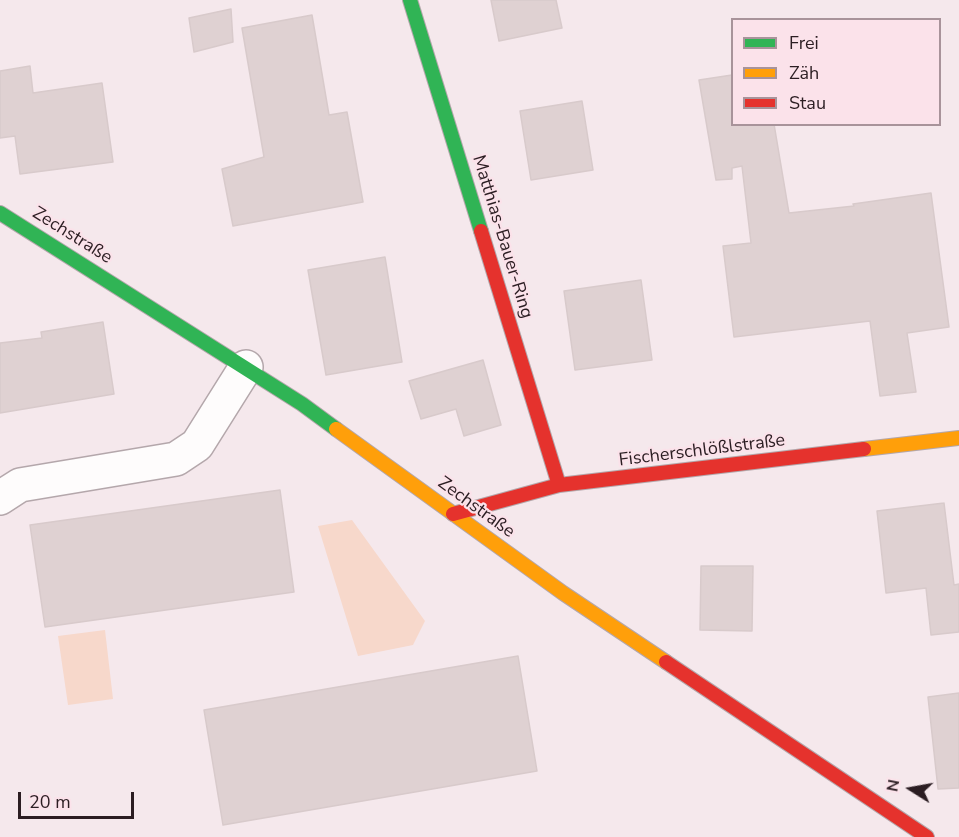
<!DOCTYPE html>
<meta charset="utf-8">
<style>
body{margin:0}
#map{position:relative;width:959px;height:837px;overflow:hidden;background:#f5e8ec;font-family:"Nunito Sans",sans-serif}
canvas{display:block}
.legend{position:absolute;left:731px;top:18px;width:210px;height:108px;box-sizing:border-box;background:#fbe2ea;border:2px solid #a8939a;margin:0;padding:8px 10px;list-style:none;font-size:18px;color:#2b1d22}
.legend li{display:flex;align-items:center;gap:12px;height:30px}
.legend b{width:30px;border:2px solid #a8939a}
.north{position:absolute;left:881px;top:759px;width:60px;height:60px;-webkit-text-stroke:4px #fbe2ea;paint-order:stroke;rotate:281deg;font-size:16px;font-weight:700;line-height:24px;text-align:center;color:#2b1d22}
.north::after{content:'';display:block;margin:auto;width:21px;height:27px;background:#2b1d22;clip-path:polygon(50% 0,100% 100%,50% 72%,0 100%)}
.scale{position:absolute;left:18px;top:792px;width:116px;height:27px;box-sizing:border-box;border:3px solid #2b1d22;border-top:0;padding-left:8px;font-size:18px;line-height:21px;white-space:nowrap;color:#2b1d22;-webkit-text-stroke:4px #fbe2ea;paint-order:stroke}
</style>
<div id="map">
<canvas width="959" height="837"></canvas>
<ul class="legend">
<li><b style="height:8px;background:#30b455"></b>Frei</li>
<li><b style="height:8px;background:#ff9f0a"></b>Zäh</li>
<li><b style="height:8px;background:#e5322d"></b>Stau</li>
</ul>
<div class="north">N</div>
<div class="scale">20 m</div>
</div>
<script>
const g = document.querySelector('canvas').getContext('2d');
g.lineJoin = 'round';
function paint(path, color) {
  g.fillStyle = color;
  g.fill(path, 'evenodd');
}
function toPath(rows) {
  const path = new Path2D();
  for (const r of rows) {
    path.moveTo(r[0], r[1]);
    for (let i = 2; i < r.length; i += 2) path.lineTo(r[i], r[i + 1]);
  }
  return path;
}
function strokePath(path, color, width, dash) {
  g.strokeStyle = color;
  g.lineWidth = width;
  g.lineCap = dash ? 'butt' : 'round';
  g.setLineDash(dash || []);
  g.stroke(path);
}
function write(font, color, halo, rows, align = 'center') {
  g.font = font + ' "Nunito Sans",sans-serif';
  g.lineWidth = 4.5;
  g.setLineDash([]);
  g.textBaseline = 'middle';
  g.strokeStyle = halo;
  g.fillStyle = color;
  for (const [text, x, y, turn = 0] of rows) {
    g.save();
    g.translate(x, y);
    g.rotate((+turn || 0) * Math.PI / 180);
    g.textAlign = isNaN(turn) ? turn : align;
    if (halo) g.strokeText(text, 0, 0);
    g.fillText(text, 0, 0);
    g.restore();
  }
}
paint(toPath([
 [352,520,425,621,413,645,358,656,318,526],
 [105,630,113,699,68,705,58,636]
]), '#f7d8cb');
const building = toPath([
 [491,0,556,0,562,28,499,41,491,0],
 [231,9,233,42,194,52,189,18,231,9],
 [312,15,329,115,347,112,363,202,233,226,222,169,264,157,242,28,312,15],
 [30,66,33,93,102,83,113,162,20,174,15,136,0,138,0,71,30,66],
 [732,75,732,124,774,124,789,213,854,206,853,204,931,193,949,327,907,333,916,392,880,396,870,321,734,337,723,246,751,243,742,166,732,168,732,179,716,180,699,80,732,75],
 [582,101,593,170,531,180,520,111,582,101],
 [385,257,402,362,326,375,308,270,385,257],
 [641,280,652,360,575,370,564,291,641,280],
 [103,322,114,394,0,413,0,343,42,338,41,332,103,322],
 [483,360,501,425,464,436,456,409,421,419,409,381,483,360],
 [280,490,294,592,45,627,30,525,280,490],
 [944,503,954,585,959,584,959,632,931,635,926,588,886,593,877,511,944,503],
 [701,566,753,566,752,631,700,630,701,566],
 [518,656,537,771,223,825,204,710,518,656],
 [959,693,959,788,938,789,928,697,959,693]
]);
paint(building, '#dfd1d2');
strokePath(building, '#d8cacb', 1.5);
const street = toPath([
 [0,498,20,485,176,459,197,445,246,367]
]);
const fast = toPath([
 [410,0,481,231],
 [0,213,302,404,336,429]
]);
const slow = toPath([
 [336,429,563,593,666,662],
 [864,449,959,438]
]);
const jam = toPath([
 [481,231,559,485],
 [453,514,559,485,864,449],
 [666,662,927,837]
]);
strokePath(street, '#b4a7ab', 36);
strokePath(fast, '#b4a7ab', 16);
strokePath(slow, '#b4a7ab', 16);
strokePath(jam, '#b4a7ab', 16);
strokePath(street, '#fefcfc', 33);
strokePath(fast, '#30b455', 14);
strokePath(slow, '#ff9f0a', 14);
strokePath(jam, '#e5322d', 14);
write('18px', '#2b1d22', '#fbe2ea', [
 ["Zechstraße",72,236,32],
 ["Matthias-Bauer-Ring",502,237,73],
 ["Fischerschlößlstraße",702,451,-7],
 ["Zechstraße",476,508,36]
]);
</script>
